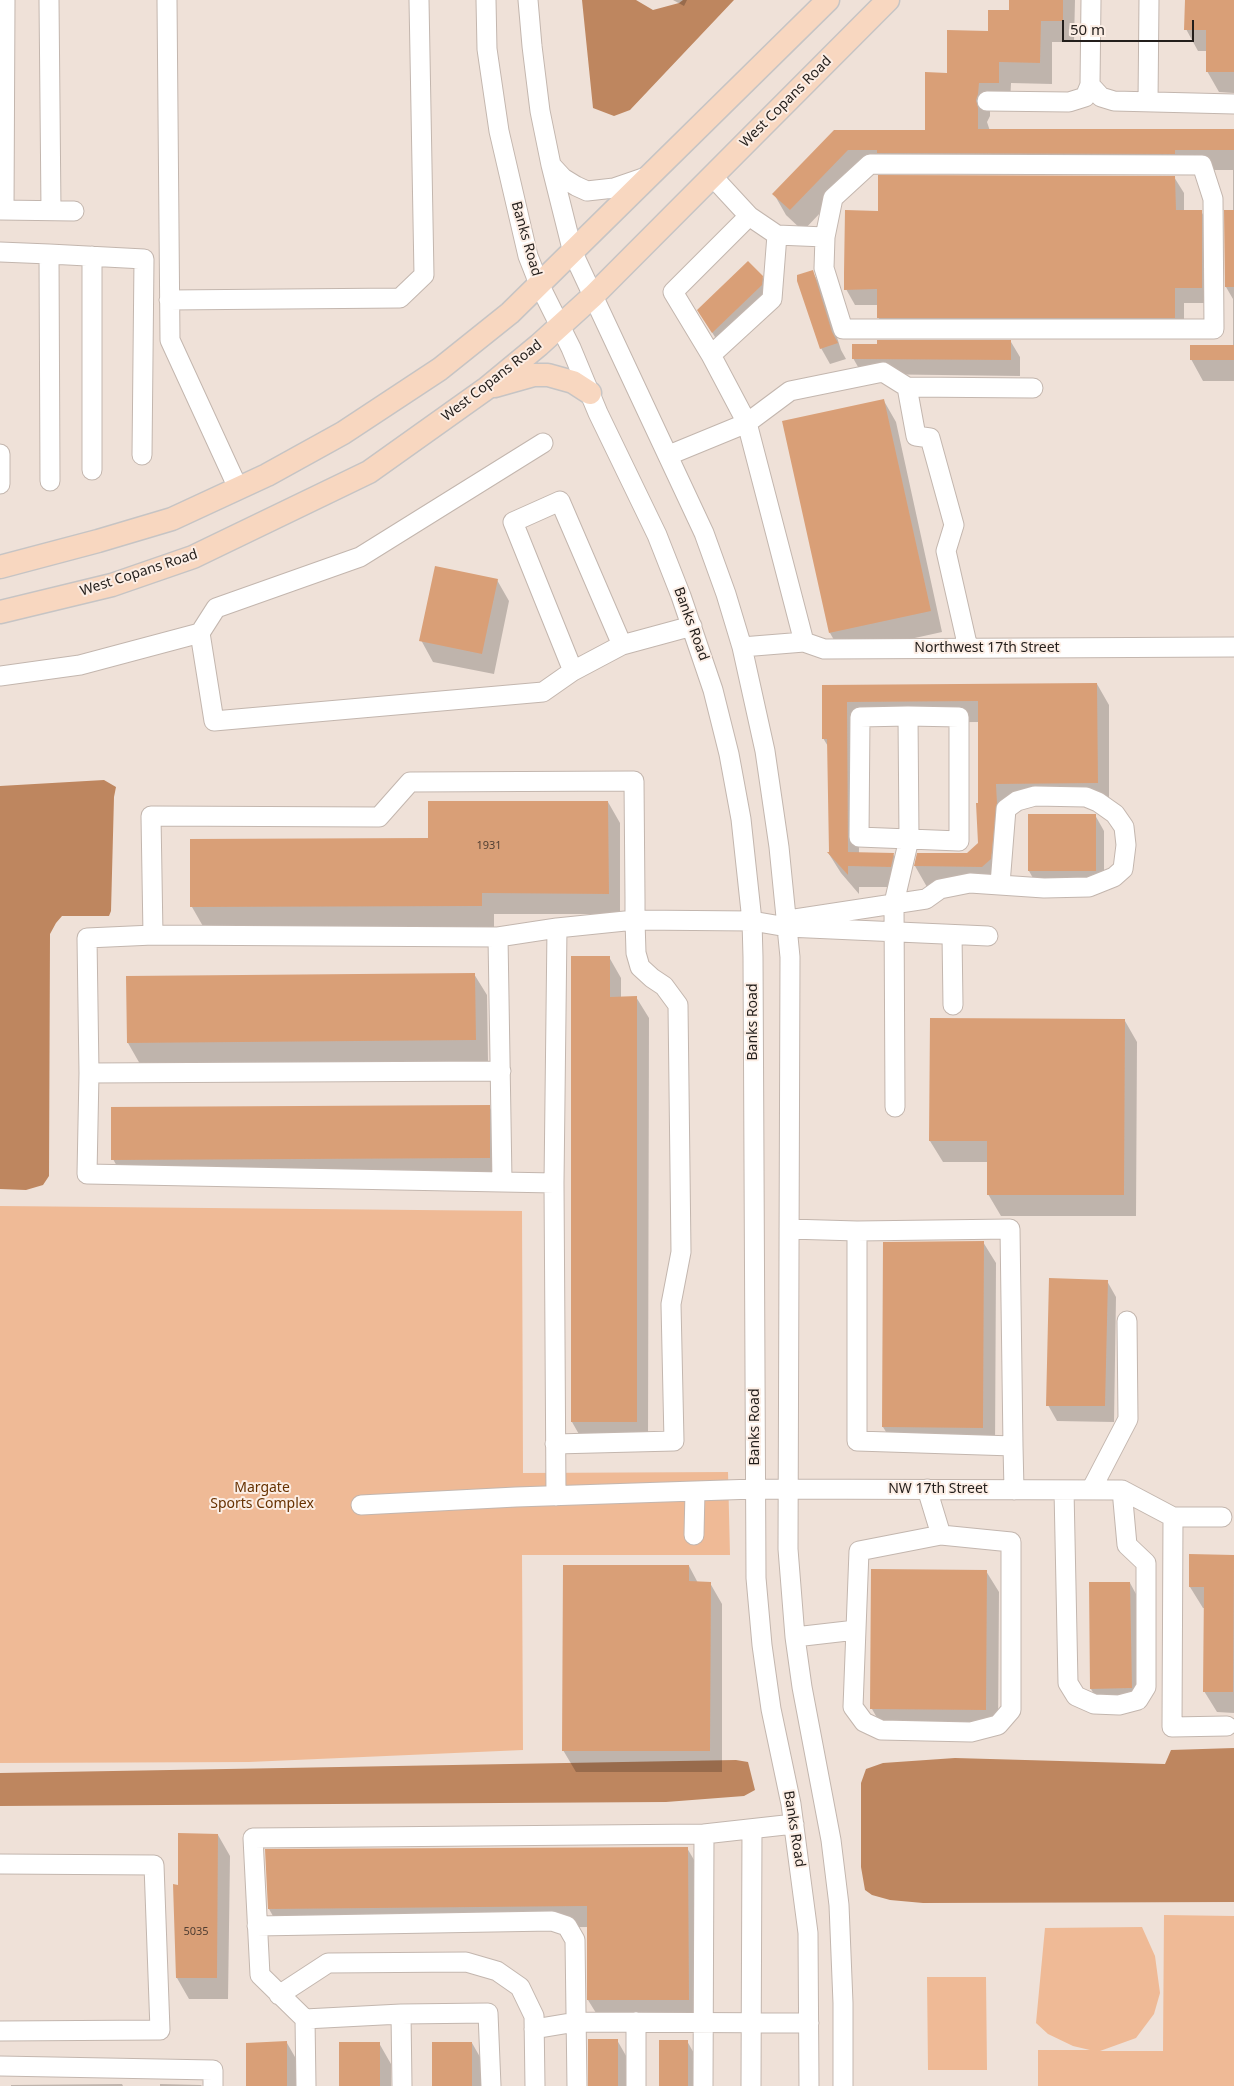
<!DOCTYPE html>
<style>
body{margin:0}
#map{position:relative;width:1234px;height:2086px;overflow:hidden;background:#efe1d8;font-family:"Noto Sans",sans-serif}
canvas{display:block}
.scale{position:absolute;left:1062px;top:20px;width:132px;height:22px;box-sizing:border-box;border:2px solid #231e1b;border-top:0;padding-left:6px;font-size:15px;line-height:18px;white-space:nowrap;color:#231e1b;-webkit-text-stroke:4px #fceee5;paint-order:stroke}
</style>
<div id="map">
<canvas width="1234" height="2086"></canvas>
<div class="scale">50 m</div>
</div>
<script>
const g = document.querySelector('canvas').getContext('2d');
g.lineJoin = 'round';
function paint(path, color) {
  g.fillStyle = color;
  g.fill(path, 'evenodd');
}
function toPath(rows) {
  const path = new Path2D();
  for (const r of rows) {
    path.moveTo(r[0], r[1]);
    for (let i = 2; i < r.length; i += 2) path.lineTo(r[i], r[i + 1]);
  }
  return path;
}
function strokePath(path, color, width, dash) {
  g.strokeStyle = color;
  g.lineWidth = width;
  g.lineCap = dash ? 'butt' : 'round';
  g.setLineDash(dash || []);
  g.stroke(path);
}
function write(font, color, halo, rows, align = 'center') {
  g.font = font + ' "Noto Sans",sans-serif';
  g.lineWidth = 4;
  g.setLineDash([]);
  g.textBaseline = 'middle';
  g.strokeStyle = halo;
  g.fillStyle = color;
  for (const [text, x, y, turn = 0] of rows) {
    g.save();
    g.translate(x, y);
    g.rotate((+turn || 0) * Math.PI / 180);
    g.textAlign = isNaN(turn) ? turn : align;
    if (halo) g.strokeText(text, 0, 0);
    g.fillText(text, 0, 0);
    g.restore();
  }
}
paint(toPath([
 [0,1206,522,1211,523,1473,728,1472,730,1555,522,1555,523,1750,249,1762,0,1763],
 [1164,1915,1234,1916,1234,2086,1038,2086,1038,2050,1090,2050,1073,2046,1048,2034,1036,2023,1045,1928,1142,1927,1155,1956,1160,1993,1154,2014,1136,2038,1100,2051,1163,2051],
 [927,1977,986,1977,987,2070,928,2070]
]), '#efba96');
paint(toPath([
 [582,0,636,0,653,10,679,3,683,0,734,0,630,110,614,116,593,108],
 [104,780,116,787,114,797,111,911,109,916,62,916,56,923,50,934,49,1176,43,1185,26,1190,0,1189,0,786],
 [1234,1748,1234,1902,923,1903,890,1900,872,1895,865,1890,861,1867,861,1783,866,1769,883,1763,955,1758,1165,1764,1171,1750],
 [736,1760,748,1762,755,1790,744,1796,666,1802,0,1806,0,1773]
]), '#be865f');
paint(toPath([
 [673,0,687,0,684,6],
 [1011,0,1075,0,1074,42,1052,42,1052,84,1011,83,1010,104,990,104,990,116,987,122,990,131,1234,131,1234,381,1203,381,1191,359,1233,346,1233,299,1226,287,1226,211,1233,211,1233,170,1186,170,1186,175,891,174,889,171,860,171,803,231,786,215,774,194,835,131,926,131,948,74,1010,11],
 [1186,0,1234,0,1234,93,1219,92,1207,71,1207,51,1198,51,1186,29],
 [1174,177,1184,193,1184,212,1201,211,1210,227,1211,303,1184,303,1184,333,888,333,878,317,879,305,855,305,846,289,879,212],
 [812,271,821,287,841,350,846,359,830,364,821,348],
 [762,277,771,293,722,348,708,326],
 [1011,342,1020,357,1020,376,862,374,853,358],
 [884,401,896,422,942,632,842,654,830,633],
 [497,580,509,601,494,674,433,662,421,640],
 [1097,684,1109,705,1109,803,1007,804,1002,880,927,887,915,866,918,854,968,854,979,844,979,722,858,723,859,854,893,854,905,875,901,887,859,887,859,894,841,873,829,854,829,748,823,738,823,686],
 [608,802,620,823,620,914,494,914,494,927,204,928,192,907,429,839],
 [1095,815,1104,831,1104,887,1038,887,1029,871],
 [609,957,621,978,621,998,636,997,649,1018,648,1443,584,1443,572,1422],
 [474,974,487,995,488,1061,140,1064,128,1043],
 [1125,1021,1137,1042,1136,1216,1001,1216,988,1194,988,1162,943,1162,930,1141],
 [489,1106,501,1128,502,1179,125,1181,113,1159],
 [983,1242,996,1263,995,1449,896,1448,883,1427],
 [1107,1281,1116,1297,1114,1422,1057,1421,1048,1405],
 [1191,1555,1234,1556,1234,1713,1217,1712,1204,1691,1205,1608,1203,1608,1190,1587],
 [689,1566,698,1583,710,1583,722,1604,722,1772,576,1772,563,1750],
 [986,1571,999,1592,998,1731,884,1730,872,1709],
 [1130,1583,1142,1605,1143,1709,1103,1710,1091,1689],
 [218,1835,230,1856,228,1999,189,1999,177,1978,180,1886],
 [687,1848,700,1870,700,2021,601,2021,588,2000,589,1927,281,1930,269,1909],
 [617,2040,629,2061,629,2086,589,2086],
 [687,2041,699,2062,700,2086,661,2086],
 [287,2043,299,2064,299,2086,247,2086],
 [379,2043,391,2064,391,2086,340,2086],
 [472,2043,484,2064,484,2086,433,2086],
 [122,2084,123,2086,11,2086,11,2085],
 [160,2084,201,2085,202,2086,160,2086]
]), '#0003');
paint(toPath([
 [1009,0,1063,0,1063,21,1041,21,1040,63,999,62,999,83,979,83,978,94,976,100,978,108,978,129,1234,129,1234,150,1175,150,1175,154,877,153,877,150,848,150,790,210,772,194,834,130,925,130,925,72,947,73,947,30,988,31,988,10,1009,10],
 [1185,0,1234,0,1234,72,1206,72,1206,30,1184,30],
 [878,175,1175,176,1176,210,1202,210,1202,288,1175,288,1175,318,877,318,877,289,844,290,844,273,845,210,878,211],
 [1224,210,1234,210,1234,287,1225,287],
 [748,261,763,276,762,285,712,333,697,310],
 [813,270,832,332,838,343,820,349,797,281,797,275],
 [877,340,1011,340,1011,360,852,359,852,344,877,344],
 [1190,345,1234,345,1234,360,1190,360],
 [884,399,931,611,829,633,782,421],
 [435,566,498,579,482,654,419,641],
 [1097,683,1098,783,996,784,997,803,991,859,982,867,914,866,917,853,967,853,978,843,976,803,978,803,978,701,847,702,848,852,894,853,891,867,848,866,848,875,827,852,829,852,827,739,822,739,822,685],
 [428,801,608,801,609,894,482,893,482,906,190,907,190,839,428,838],
 [1028,814,1096,814,1096,871,1028,871],
 [571,956,610,956,610,997,637,996,637,1422,571,1422],
 [475,973,476,1040,127,1043,126,976],
 [930,1018,1125,1019,1124,1195,987,1195,987,1141,929,1141],
 [490,1105,490,1158,111,1160,111,1107],
 [984,1241,983,1428,882,1427,883,1242],
 [1049,1278,1108,1280,1105,1406,1046,1406],
 [1189,1554,1234,1555,1233,1692,1203,1692,1204,1587,1189,1587],
 [563,1565,689,1565,689,1581,711,1582,710,1751,562,1751],
 [871,1569,987,1570,986,1710,870,1709],
 [1089,1582,1130,1582,1132,1688,1090,1689],
 [178,1833,218,1834,217,1978,176,1978,173,1884,178,1885],
 [688,1847,689,2000,587,2000,587,1906,268,1909,265,1849],
 [588,2039,618,2039,618,2086,588,2086],
 [659,2040,688,2040,688,2086,659,2086],
 [287,2041,287,2086,246,2086,246,2043],
 [339,2042,380,2042,380,2086,339,2086],
 [432,2042,472,2042,472,2086,432,2086]
]), '#d99f77');
const minor = toPath([
 [49,0,51,210],
 [167,0,170,340,238,488],
 [486,0,487,49,499,131,528,256,539,284,571,348,598,413,657,535,681,596,713,690,729,754,741,819,752,921,753,957,756,1578,762,1645,771,1709,791,1804,808,1933,809,2086],
 [528,0,532,46,540,111,551,165,573,253,704,533,726,594,742,647,765,751,779,847,790,957,788,1549,795,1637,802,1687,831,1840,839,1905,843,2003,843,2086],
 [1090,85,1101,97,1114,101,1234,104],
 [987,101,1069,102,1085,97,1090,85,1091,0],
 [1148,102,1149,0],
 [551,165,563,178,576,186,587,191,614,188,649,176],
 [712,176,749,216,673,292,711,355,747,423,804,642],
 [0,210,74,211],
 [4,210,5,0],
 [749,216,777,235,825,237,833,198,870,164,1202,165,1213,199,1214,329,843,329,824,268,825,237],
 [0,252,49,254,50,481],
 [49,254,144,259,142,455],
 [169,300,400,298,424,275,419,0],
 [711,355,772,299,777,235],
 [543,443,360,557,216,608,200,633,214,721,543,692,573,671,622,645,692,626],
 [0,454,0,484],
 [669,455,747,423,790,391,883,372,907,387],
 [92,470,92,256],
 [742,647,804,642,824,649,1234,647],
 [968,648,946,551,954,525,930,438,916,436,907,387,1033,388],
 [573,671,513,522,560,501,622,645],
 [0,676,80,665,200,633],
 [795,919,926,899,940,889,970,883,1044,888,1089,887,1114,877,1123,869,1126,845,1124,827,1115,814,1098,802,1086,797,1035,796,1017,801,1006,809,1000,884],
 [153,935,87,938,89,1073,87,1174,554,1183,557,928],
 [952,935,953,1005],
 [498,937,502,1181],
 [89,1073,501,1071],
 [895,1107,894,903,909,839,908,716,860,717,859,837,959,841,959,717,908,716],
 [554,1183,556,1496],
 [789,1229,857,1231,857,1441,1013,1446,1010,1229,857,1231],
 [555,1444,674,1441,671,1304,681,1252,678,1005,664,986,652,978,640,967,636,953,635,920,635,899,634,781,410,782,379,817,151,816,153,935,498,937,557,928,635,920,752,921,787,927,988,936],
 [1013,1446,1014,1490],
 [927,1489,941,1535,1011,1542,1011,1710,998,1725,971,1732,881,1730,864,1722,853,1707,859,1551,941,1535],
 [1064,1490,1068,1683,1076,1696,1094,1704,1119,1705,1138,1700,1146,1687,1146,1563,1127,1545,1122,1490],
 [1091,1490,1128,1419,1127,1321],
 [361,1505,516,1497,755,1489,1122,1490,1173,1517,1172,1727,1227,1726],
 [1173,1517,1222,1517],
 [694,1535,695,1491],
 [795,1637,856,1630],
 [704,1834,794,1824],
 [0,1864,154,1865,160,2030,0,2031],
 [257,1926,552,1921,567,1926,575,1940,577,2086],
 [279,1995,328,1963,466,1962,497,1971,520,1987,534,2016,535,2086],
 [401,2014,402,2086],
 [305,2019,260,1975,253,1838,704,1834,703,2086],
 [534,2029,576,2022,809,2023],
 [0,2066,213,2070,213,2086],
 [306,2086,305,2019,401,2014,488,2013,491,2086],
 [636,2086,636,2022],
 [751,2086,752,1829]
]);
const major = toPath([
 [495,386,534,375,548,375,573,382,590,393],
 [0,567,98,541,172,519,267,475,343,433,440,369,510,313,828,0],
 [0,612,112,585,193,557,369,472,487,388,539,345,593,296,888,0]
]);
strokePath(minor, '#c3b6ae', 21);
strokePath(major, '#c6c4c4', 25);
strokePath(minor, '#fff', 19);
strokePath(major, '#f8d7c0', 22);
write('11px', '#503e32', null, [
 ["1931",489,846],
 ["5035",196,1932]
]);
write('14px', '#231e1b', '#fceee5', [
 ["West Copans Road",786,102,-45],
 ["Banks Road",526,239,74],
 ["West Copans Road",492,381,-38],
 ["West Copans Road",139,573,-18],
 ["Banks Road",691,624,70],
 ["Northwest 17th Street",987,648],
 ["Banks Road",753,1022,-90],
 ["Banks Road",755,1427,-90],
 ["NW 17th Street",938,1489],
 ["Banks Road",794,1829,81]
]);
write('14px', '#663100', '#fceee5', [
 ["Margate",262,1488],
 ["Sports Complex",262,1504]
]);
</script>
